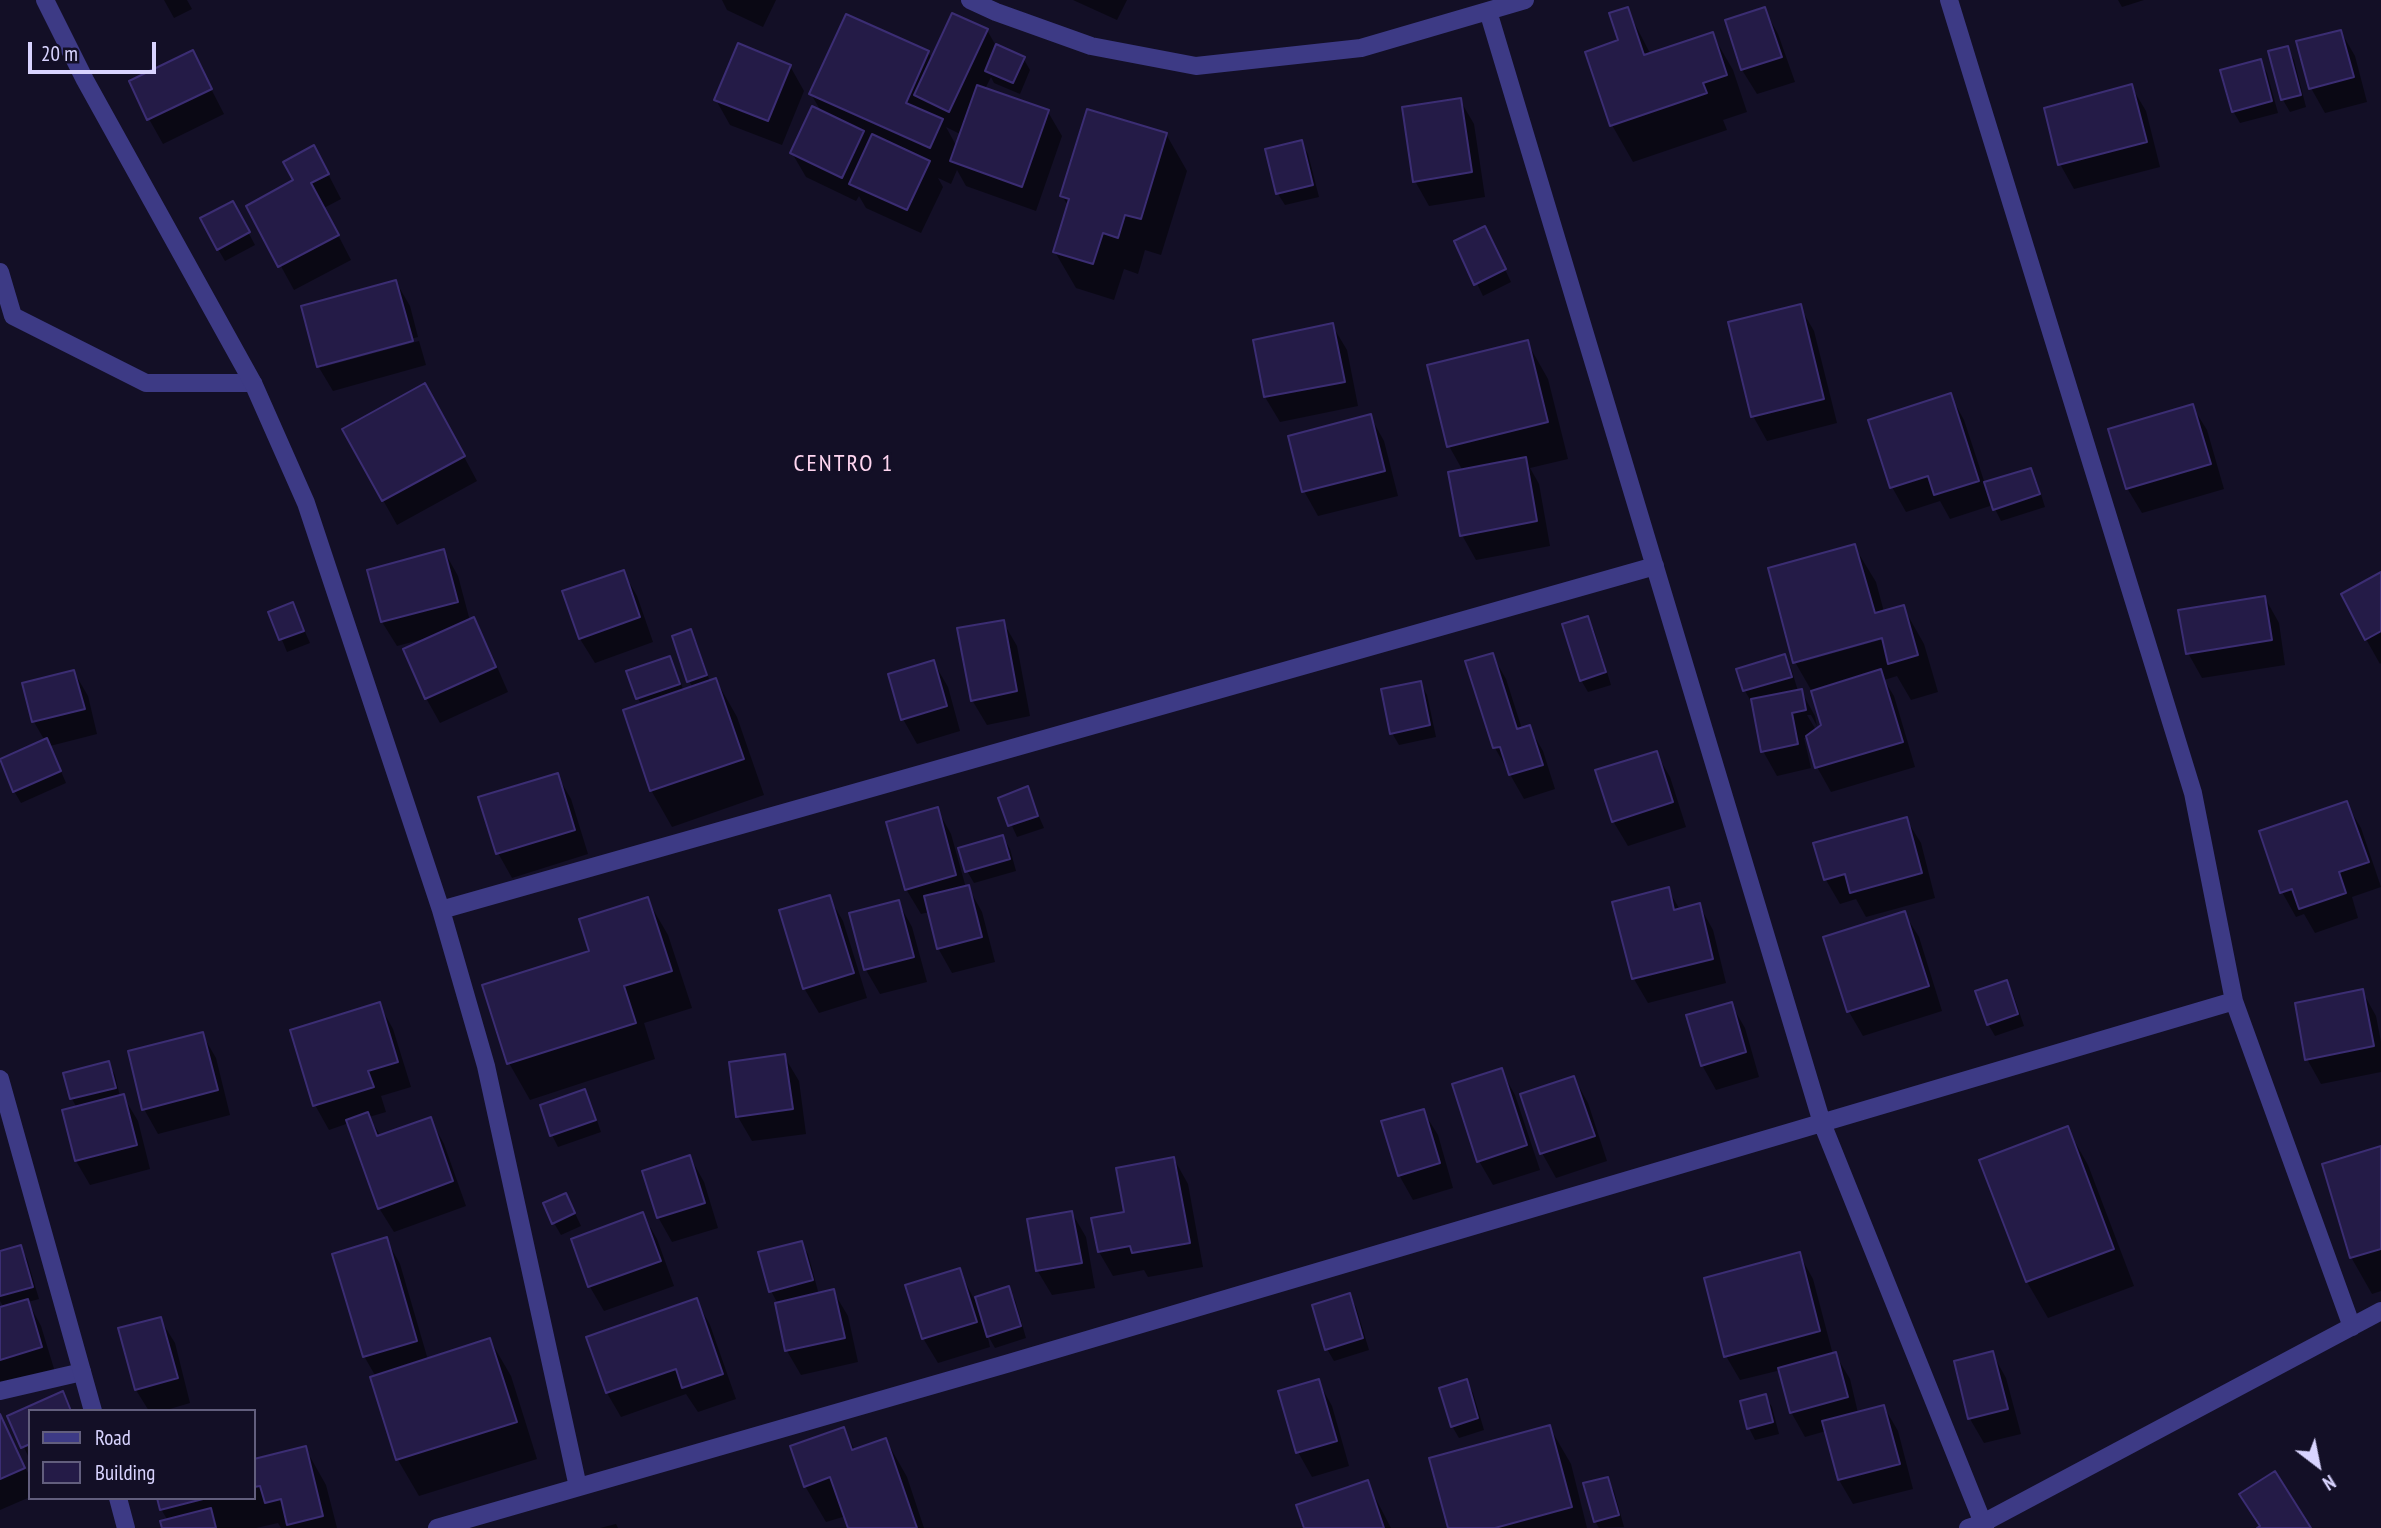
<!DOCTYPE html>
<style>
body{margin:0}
#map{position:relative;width:2381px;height:1528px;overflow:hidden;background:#130f26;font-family:"PT Sans Narrow",sans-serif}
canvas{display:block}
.legend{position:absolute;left:28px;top:1409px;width:228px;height:91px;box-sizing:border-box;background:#130f26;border:2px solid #625e7d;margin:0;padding:9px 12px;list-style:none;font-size:21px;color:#d9d4ff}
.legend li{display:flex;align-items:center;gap:14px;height:35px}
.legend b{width:35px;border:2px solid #625e7d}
.north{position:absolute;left:2283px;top:1430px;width:70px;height:70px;-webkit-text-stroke:5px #130f26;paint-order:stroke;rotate:148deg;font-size:19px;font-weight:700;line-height:28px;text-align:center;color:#d9d4ff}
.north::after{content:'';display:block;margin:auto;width:24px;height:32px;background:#d9d4ff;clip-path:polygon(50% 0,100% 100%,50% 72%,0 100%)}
.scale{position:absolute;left:28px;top:42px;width:128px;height:32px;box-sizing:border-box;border:4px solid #d9d4ff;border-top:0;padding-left:9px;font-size:21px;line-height:24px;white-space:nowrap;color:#d9d4ff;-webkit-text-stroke:5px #130f26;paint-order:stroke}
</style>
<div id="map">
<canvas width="2381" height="1528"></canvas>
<ul class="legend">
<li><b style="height:9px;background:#3d3a85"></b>Road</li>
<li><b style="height:19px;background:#241b47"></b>Building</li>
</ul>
<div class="north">N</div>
<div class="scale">20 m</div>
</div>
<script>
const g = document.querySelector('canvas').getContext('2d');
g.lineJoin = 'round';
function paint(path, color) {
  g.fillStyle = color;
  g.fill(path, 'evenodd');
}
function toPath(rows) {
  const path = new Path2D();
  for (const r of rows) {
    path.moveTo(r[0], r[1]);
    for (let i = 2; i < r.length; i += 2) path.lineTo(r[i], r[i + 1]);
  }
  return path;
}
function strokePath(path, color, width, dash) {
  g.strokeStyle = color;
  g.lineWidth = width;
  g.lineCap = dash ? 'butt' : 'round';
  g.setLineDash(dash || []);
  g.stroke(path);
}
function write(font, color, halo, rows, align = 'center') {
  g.font = font + ' "PT Sans Narrow",sans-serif';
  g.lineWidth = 7;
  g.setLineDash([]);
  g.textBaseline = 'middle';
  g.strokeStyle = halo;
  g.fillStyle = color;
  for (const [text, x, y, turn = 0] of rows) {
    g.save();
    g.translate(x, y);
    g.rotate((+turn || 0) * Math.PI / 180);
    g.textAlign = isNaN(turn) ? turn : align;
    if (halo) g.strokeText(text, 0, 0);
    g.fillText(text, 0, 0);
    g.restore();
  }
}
paint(toPath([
 [164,0,187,0,192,9,174,18],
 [722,0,776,0,763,27,727,10],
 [1073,0,1127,0,1117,20],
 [2118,0,2144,0,2122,7],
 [1627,9,1651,55,1712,34,1733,70,1747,112,1723,120,1727,130,1633,162,1612,125,1587,53,1620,41],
 [1764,9,1778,34,1795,82,1757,94,1742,70,1727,21],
 [987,30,996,46,1023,58,1030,70,1020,94,994,83,991,77,985,89,1048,112,1062,136,1036,211,966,186,957,170,951,184,938,178,943,187,921,233,866,208,859,196,856,201,806,177,792,153,822,113,811,94,928,52,932,59],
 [946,127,962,135,957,147],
 [2341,32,2355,56,2367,102,2325,113,2311,88],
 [2287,48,2294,60,2306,107,2290,112,2283,100,2270,53],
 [192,52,224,114,163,144,149,119],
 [2260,61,2267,73,2278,113,2240,123,2233,111],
 [790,66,804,91,782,145,730,125,716,100],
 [2131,86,2146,111,2160,167,2074,189,2060,164],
 [1460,100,1474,124,1485,197,1429,206,1415,181],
 [1166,134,1187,171,1161,255,1145,250,1138,274,1124,269,1114,300,1076,288,1055,252,1069,207,1062,196],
 [1301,142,1308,154,1319,197,1285,205,1278,194,1267,150],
 [327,172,341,199,324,208,351,260,294,290,248,206],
 [239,215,255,245,225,261,218,249],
 [1491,240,1511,282,1483,296,1457,242],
 [396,282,410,306,418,337,323,363,323,367,419,341,426,365,333,391,318,366],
 [1800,307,1814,331,1837,423,1767,441,1753,416],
 [1332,325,1347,350,1358,406,1280,422,1265,397,1255,341],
 [1527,342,1548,379,1568,459,1530,468,1539,484,1550,546,1476,560,1462,535,1463,471,1449,446],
 [1950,395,1964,420,1985,484,2030,470,2037,482,2045,507,2001,521,1993,505,1950,519,1940,501,1906,512,1892,487],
 [2192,406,2207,430,2224,489,2142,513,2127,488],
 [439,410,477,481,397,525,383,500],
 [1370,416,1384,441,1398,496,1318,516,1304,491],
 [1854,546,1876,582,1884,612,1903,607,1924,644,1938,692,1911,700,1897,676,1884,680,1894,696,1915,767,1831,792,1817,767,1808,737,1804,738,1811,768,1777,776,1763,751,1752,703,1745,691,1739,670,1784,656,1791,668,1798,691,1801,691,1815,716,1817,726,1811,715,1807,715,1816,730,1823,726,1814,695,1795,662],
 [1890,634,1891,637,1802,662,1802,658],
 [444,551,458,576,470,621,473,619,487,644,508,692,440,723,426,698,424,639,397,646,382,622],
 [623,572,637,596,653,642,595,663,580,639,564,592],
 [2381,574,2381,663,2380,664,2366,639],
 [2265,598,2279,623,2285,665,2202,678,2188,653],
 [293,605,310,643,287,652,271,613],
 [1587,618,1594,630,1611,685,1588,692,1581,680],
 [1003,622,1017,646,1030,716,987,725,972,700],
 [691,631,697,643,710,682,716,680,737,717,764,795,672,827,651,790,642,706,638,698,670,658,684,691,693,688,689,681],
 [1492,655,1506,679,1522,729,1529,727,1543,751,1555,789,1524,799,1495,748],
 [934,663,948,687,960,731,917,744,903,719],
 [74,672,88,696,97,734,50,746,66,783,21,803,14,791,45,741,34,722,24,684],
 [1420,683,1427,695,1436,737,1399,745,1392,733],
 [1656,753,1670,777,1686,827,1628,846,1613,821],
 [557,775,571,799,588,854,512,878,498,853],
 [1027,789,1044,828,1017,837,1000,799],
 [2346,803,2361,828,2381,887,2352,897,2358,918,2315,933,2304,914,2296,917,2282,892,2261,832],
 [937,809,951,834,966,888,968,887,982,912,995,962,952,973,938,948,929,912,921,914,906,889],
 [1906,819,1921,843,1935,898,1866,917,1856,899,1840,904,1826,880,1816,844],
 [1003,837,1010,849,1016,871,974,883,967,871],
 [1668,889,1680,910,1699,905,1713,930,1726,983,1648,1003,1634,979,1614,903],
 [829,897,843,921,867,998,819,1013,804,988],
 [647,899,668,935,692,1008,644,1023,655,1059,530,1100,509,1063,591,952],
 [898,902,912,927,927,982,880,994,866,970,851,915],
 [1904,913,1919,937,1942,1011,1863,1036,1849,1012,1826,938],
 [2006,983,2013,994,2024,1026,1995,1036,1988,1024],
 [2362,991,2376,1016,2381,1042,2381,1072,2321,1084,2307,1059],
 [379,1004,393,1029,411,1087,381,1096,386,1112,369,1117,381,1137,430,1119,444,1144,466,1206,394,1232,379,1208,349,1123,329,1130,315,1105],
 [1731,1004,1745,1028,1759,1077,1716,1090,1702,1065],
 [202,1034,216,1058,230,1115,158,1134,144,1109],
 [784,1056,799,1081,806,1134,752,1141,738,1117],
 [108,1063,115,1075,120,1097,123,1096,138,1121,150,1169,90,1185,76,1161,77,1108,72,1099,65,1074],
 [1501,1070,1515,1095,1540,1170,1493,1185,1479,1161],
 [1574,1078,1588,1103,1607,1161,1556,1178,1542,1153],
 [585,1091,591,1103,601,1132,558,1147,552,1135],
 [1423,1111,1438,1135,1453,1188,1413,1200,1399,1175],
 [2067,1128,2088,1165,2134,1286,2048,1318,2027,1282,1982,1161],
 [2381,1148,2381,1291,2372,1294,2351,1257],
 [690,1157,704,1182,718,1228,672,1242,658,1217],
 [1174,1159,1188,1184,1203,1267,1148,1277,1144,1270,1113,1276,1099,1252,1126,1214],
 [572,1207,581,1226,561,1235,554,1223],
 [1072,1213,1086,1237,1095,1288,1052,1295,1037,1270],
 [643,1215,657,1239,674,1286,604,1311,590,1287,573,1240],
 [386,1239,400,1264,428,1360,490,1340,511,1376,537,1459,419,1496,398,1460,372,1378,376,1377,364,1356],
 [801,1243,808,1254,819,1295,833,1291,848,1316,858,1362,801,1375,787,1351,778,1304,771,1291],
 [20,1247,27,1259,39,1299,28,1302,41,1326,55,1372,0,1388,0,1309,4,1308,0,1301,0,1253],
 [1799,1254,1813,1279,1833,1355,1835,1354,1850,1379,1858,1413,1884,1407,1898,1431,1913,1489,1853,1504,1839,1480,1826,1431,1805,1437,1791,1412,1781,1370,1740,1380,1726,1356],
 [959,1270,974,1299,1008,1288,1015,1300,1026,1338,995,1348,987,1334,990,1347,938,1363,923,1338],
 [1349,1295,1356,1307,1369,1350,1334,1361,1327,1349],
 [696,1300,710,1325,736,1399,698,1412,686,1394,621,1417,607,1393],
 [160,1319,175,1343,190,1403,163,1411,149,1411,136,1390,121,1330],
 [1992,1353,2006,1378,2021,1434,1984,1443,1970,1419,1956,1363],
 [1318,1381,1332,1406,1349,1466,1312,1477,1298,1452],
 [1466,1381,1473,1393,1484,1430,1459,1438,1452,1426],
 [62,1394,72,1411,30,1411,30,1460,9,1416],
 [1765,1396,1772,1407,1779,1434,1755,1440,1749,1428],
 [0,1416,30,1477,30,1497,0,1510],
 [1550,1428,1571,1464,1587,1528,1450,1528],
 [843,1429,855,1450,886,1440,907,1477,924,1528,850,1528,846,1516,826,1522,805,1486],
 [305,1448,326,1485,337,1528,281,1528,278,1523,256,1528,164,1528,168,1521,161,1509,159,1498,254,1498,254,1460],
 [1607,1479,1614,1491,1624,1527,1599,1528,1595,1521],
 [1367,1482,1391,1528,1306,1528],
 [616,1524,618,1528,600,1528]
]), '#0007');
const building = toPath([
 [1628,7,1644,55,1713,32,1727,75,1703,83,1707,93,1610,126,1585,52,1618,40,1609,13,1628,7],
 [1765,7,1782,57,1741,70,1725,20,1765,7],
 [952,13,988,29,949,112,914,95,952,13],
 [846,14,929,51,906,103,943,119,930,148,809,94,846,14],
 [2341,30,2354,77,2309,89,2296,41,2341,30],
 [738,43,791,65,768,121,714,100,738,43],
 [996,44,1025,57,1013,83,985,71,996,44],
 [2288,46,2301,95,2281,100,2268,51,2288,46],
 [193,50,212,89,147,120,129,81,193,50],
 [2261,59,2272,101,2232,112,2220,70,2261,59],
 [2132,84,2147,142,2058,165,2044,108,2132,84],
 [977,85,1049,110,1022,187,950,161,977,85],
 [1461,98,1472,172,1413,182,1402,107,1461,98],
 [812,106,864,131,842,178,790,153,812,106],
 [1087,109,1167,133,1141,219,1125,215,1118,238,1103,233,1093,264,1053,252,1069,199,1060,196,1087,109],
 [872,134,930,161,907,210,849,184,872,134],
 [1302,140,1313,185,1276,194,1265,149,1302,140],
 [314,145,329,174,311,183,339,235,278,267,246,206,293,180,283,162,314,145],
 [233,201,250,232,217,250,200,218,233,201],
 [1485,226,1506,269,1474,285,1454,241,1485,226],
 [396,280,413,341,317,367,301,306,396,280],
 [1801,304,1824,399,1751,417,1728,322,1801,304],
 [1333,323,1345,382,1264,397,1253,340,1333,323],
 [1528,340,1548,422,1447,447,1427,365,1528,340],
 [425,383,465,456,382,501,342,429,425,383],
 [1951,393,1979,481,1934,495,1928,476,1890,488,1868,420,1951,393],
 [2193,404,2211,464,2126,489,2108,429,2193,404],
 [1371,414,1385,471,1302,492,1288,436,1371,414],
 [1526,457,1537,521,1460,536,1448,472,1526,457],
 [2031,468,2040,494,1993,510,1984,482,2031,468],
 [1855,544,1875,613,1904,605,1918,655,1888,664,1882,638,1793,663,1768,568,1855,544],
 [444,549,458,602,381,622,367,570,444,549],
 [624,570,640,617,579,639,562,591,624,570],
 [2381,572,2381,631,2365,640,2341,594,2381,572],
 [2265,596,2272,640,2186,654,2178,610,2265,596],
 [293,602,304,631,279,640,268,612,293,602],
 [1588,616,1606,672,1580,681,1562,624,1588,616],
 [474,617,496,667,425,699,403,649,474,617],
 [1004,620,1017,691,971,701,957,628,1004,620],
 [691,629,707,675,687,682,672,636,691,629],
 [1493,653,1517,729,1530,725,1543,765,1509,775,1500,747,1493,748,1465,661,1493,653],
 [1785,654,1792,677,1743,691,1736,669,1785,654],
 [670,656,680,684,636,699,626,671,670,656],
 [934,660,947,706,901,720,888,674,934,660],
 [1881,669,1903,742,1815,768,1806,736,1821,725,1811,691,1881,669],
 [74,670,85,709,32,722,22,683,74,670],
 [716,678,744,759,650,791,623,710,716,678],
 [1421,681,1430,725,1390,734,1381,689,1421,681],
 [1802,689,1806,710,1792,713,1798,744,1761,752,1751,699,1802,689],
 [47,738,61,771,13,792,0,759,47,738],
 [1657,751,1673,802,1612,822,1595,770,1657,751],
 [558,773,575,830,496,854,478,797,558,773],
 [1028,786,1038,816,1008,826,998,798,1028,786],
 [2347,801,2369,862,2339,872,2346,893,2299,909,2292,889,2280,893,2259,831,2347,801],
 [938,807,956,875,905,890,886,822,938,807],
 [1907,817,1922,873,1850,893,1845,874,1824,880,1813,843,1907,817],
 [1003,835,1010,859,965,872,958,848,1003,835],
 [969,885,982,937,937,949,924,896,969,885],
 [1669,887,1674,910,1700,903,1713,959,1632,979,1612,902,1669,887],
 [830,895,854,973,803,989,779,910,830,895],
 [648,897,672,971,624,986,636,1023,507,1064,482,985,589,951,579,919,648,897],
 [899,900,914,957,864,970,849,913,899,900],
 [1905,911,1929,986,1847,1012,1823,937,1905,911],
 [2007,980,2018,1014,1987,1025,1975,991,2007,980],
 [2363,989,2374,1046,2305,1060,2295,1003,2363,989],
 [380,1002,398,1062,368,1071,374,1087,313,1106,290,1030,380,1002],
 [1732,1002,1746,1052,1701,1066,1686,1015,1732,1002],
 [203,1032,218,1090,142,1110,128,1051,203,1032],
 [785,1054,793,1109,736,1117,729,1062,785,1054],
 [109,1061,116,1088,70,1099,63,1073,109,1061],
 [1502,1068,1527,1145,1477,1162,1452,1084,1502,1068],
 [1574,1076,1595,1136,1540,1154,1520,1094,1574,1076],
 [585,1089,596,1120,550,1136,540,1105,585,1089],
 [124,1094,137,1145,75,1161,62,1110,124,1094],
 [1424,1109,1440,1163,1398,1176,1381,1121,1424,1109],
 [368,1112,377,1136,431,1117,453,1181,378,1209,346,1120,368,1112],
 [2068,1126,2114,1249,2026,1282,1979,1160,2068,1126],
 [2381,1146,2381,1249,2350,1258,2322,1164,2381,1146],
 [690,1155,705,1203,657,1218,642,1171,690,1155],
 [1174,1157,1190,1243,1132,1253,1130,1246,1098,1252,1091,1218,1124,1212,1116,1168,1174,1157],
 [566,1193,575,1213,552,1224,543,1203,566,1193],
 [1072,1211,1082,1263,1036,1271,1027,1219,1072,1211],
 [643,1212,661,1261,588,1287,571,1239,643,1212],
 [387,1237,417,1341,363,1357,332,1254,387,1237],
 [802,1241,813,1280,769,1292,758,1252,802,1241],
 [21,1245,33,1287,0,1296,0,1251,21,1245],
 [1800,1252,1820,1331,1724,1357,1704,1278,1800,1252],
 [960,1268,977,1322,922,1339,905,1285,960,1268],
 [1009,1286,1021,1326,987,1337,975,1297,1009,1286],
 [834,1289,845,1338,785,1351,775,1303,834,1289],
 [1350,1293,1363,1338,1325,1350,1312,1305,1350,1293],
 [697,1298,723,1374,682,1388,676,1369,606,1393,586,1337,697,1298],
 [28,1299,42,1347,0,1360,0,1307,28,1299],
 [161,1317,178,1378,135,1390,118,1328,161,1317],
 [490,1338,517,1422,396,1460,370,1377,490,1338],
 [1993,1351,2008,1409,1968,1419,1954,1361,1993,1351],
 [1836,1352,1848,1397,1790,1413,1778,1368,1836,1352],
 [1319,1379,1337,1441,1296,1453,1278,1391,1319,1379],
 [1467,1379,1478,1418,1451,1427,1439,1388,1467,1379],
 [63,1391,71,1411,30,1411,30,1444,21,1448,7,1416,63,1391],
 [1766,1394,1773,1422,1747,1429,1740,1401,1766,1394],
 [1884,1405,1900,1464,1838,1480,1822,1421,1884,1405],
 [0,1414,25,1468,0,1479,0,1414],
 [1550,1425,1572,1507,1495,1528,1448,1528,1429,1458,1550,1425],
 [844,1427,852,1450,886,1438,917,1528,848,1528,830,1477,804,1487,790,1446,844,1427],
 [306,1446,323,1516,287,1525,281,1499,265,1503,260,1486,254,1487,254,1459,306,1446],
 [2275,1471,2311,1528,2257,1528,2260,1526,2239,1494,2275,1471],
 [1608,1477,1619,1515,1594,1522,1583,1483,1608,1477],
 [1368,1480,1384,1528,1304,1528,1296,1505,1368,1480],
 [157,1498,207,1498,160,1510,157,1498],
 [211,1508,216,1528,162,1528,160,1521,211,1508]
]);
paint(building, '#241b47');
strokePath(building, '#3b2d73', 2);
strokePath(toPath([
 [0,272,13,316,146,383,253,383]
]), '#3d3a85', 18);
strokePath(toPath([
 [45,0,85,80,253,383,306,503,441,910,486,1066,578,1487],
 [970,0,996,12,1091,46,1196,66,1361,48,1525,0],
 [1949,0,2193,793,2234,1001,2352,1327],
 [1488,11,1822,1123,1985,1528],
 [441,910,1655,566],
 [0,1391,82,1372],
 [437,1528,1006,1364,2234,1001],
 [1968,1528,1983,1523,2381,1311]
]), '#3d3a85', 18);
strokePath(toPath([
 [0,1079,93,1411],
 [118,1498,126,1528]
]), '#3d3a85', 18);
g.letterSpacing = '2px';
write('24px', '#ffd6f0', '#130f26', [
 ["CENTRO 1",844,464]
]);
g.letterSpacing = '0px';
</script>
